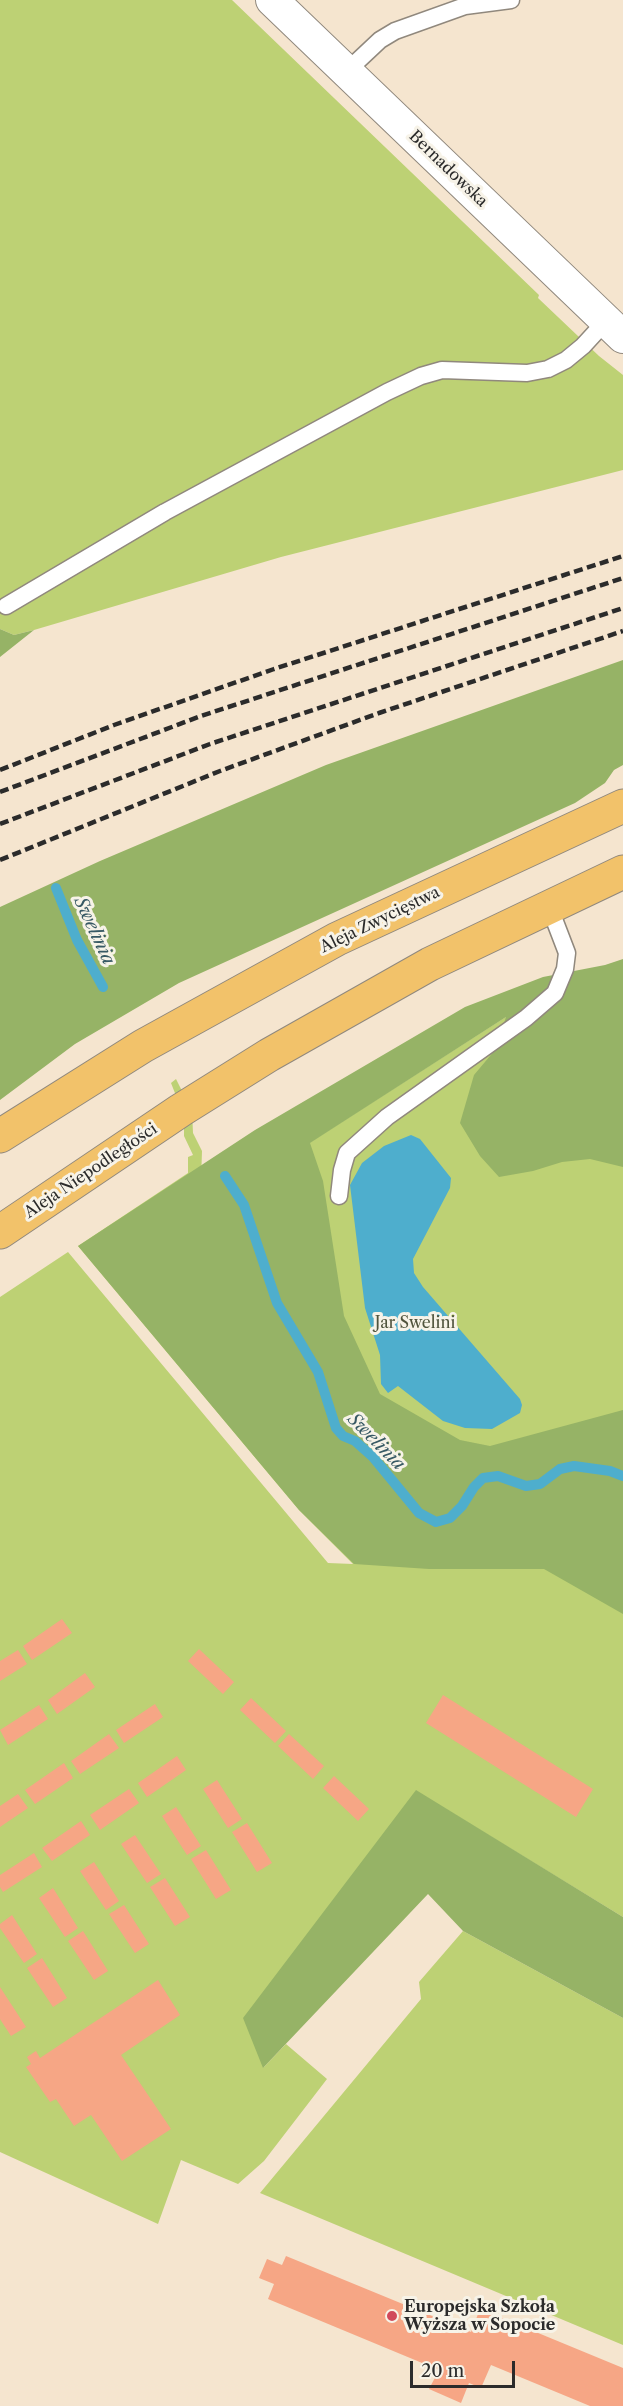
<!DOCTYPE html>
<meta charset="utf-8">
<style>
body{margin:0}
#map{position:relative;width:623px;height:2406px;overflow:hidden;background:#f5e5cf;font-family:"Libre Caslon Text",serif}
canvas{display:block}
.scale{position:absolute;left:410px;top:2361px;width:105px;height:27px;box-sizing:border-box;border:3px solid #2b2b2b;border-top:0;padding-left:8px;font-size:18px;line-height:21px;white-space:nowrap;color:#2b2b2b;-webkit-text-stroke:4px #f7f3e8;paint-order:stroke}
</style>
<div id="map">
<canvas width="623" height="2406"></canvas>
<div class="scale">20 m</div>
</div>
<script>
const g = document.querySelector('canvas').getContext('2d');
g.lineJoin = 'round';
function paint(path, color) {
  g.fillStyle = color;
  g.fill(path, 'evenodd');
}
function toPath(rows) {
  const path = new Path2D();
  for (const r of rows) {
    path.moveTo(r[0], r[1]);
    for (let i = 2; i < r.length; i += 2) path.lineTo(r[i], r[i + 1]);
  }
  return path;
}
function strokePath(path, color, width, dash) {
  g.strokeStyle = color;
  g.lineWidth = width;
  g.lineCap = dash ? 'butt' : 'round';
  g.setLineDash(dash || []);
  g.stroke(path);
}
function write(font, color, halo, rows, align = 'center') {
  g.font = font + ' "Libre Caslon Text",serif';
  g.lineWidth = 6;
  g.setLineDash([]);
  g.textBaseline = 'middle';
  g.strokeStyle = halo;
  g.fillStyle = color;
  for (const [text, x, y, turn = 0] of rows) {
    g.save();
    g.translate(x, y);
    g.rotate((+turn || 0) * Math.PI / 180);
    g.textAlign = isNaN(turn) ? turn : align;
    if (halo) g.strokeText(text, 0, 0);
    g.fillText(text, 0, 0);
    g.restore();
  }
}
paint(toPath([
 [0,0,232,0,539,295,538,298,599,356,623,375,623,470,281,557,34,630,14,635,0,629],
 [551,988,623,1065,623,1917,416,1791,263,2068,286,2044,327,2079,264,2161,238,2184,181,2160,158,2224,0,2152,0,1297,68,1252,328,1563,353,1564,299,1510,78,1246,188,1173,188,1157,193,1155,184,1136,184,1116,171,1083,176,1079,192,1111,193,1133,202,1151,201,1181,212,1205],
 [463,1931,623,2018,623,2345,260,2193,421,1999,419,1982]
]), '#bdd174');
paint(toPath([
 [0,629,14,635,34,630,0,657],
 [623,660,623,765,614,770,605,783,575,803,179,983,75,1044,0,1100,0,907,100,861,326,765],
 [623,959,623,1167,590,1159,562,1162,533,1171,499,1177,480,1156,460,1123,474,1075,495,1050,506,1017,310,1143,323,1181,344,1316,380,1394,460,1440,490,1446,623,1410,623,1614,544,1569,429,1569,354,1564,299,1510,78,1246,255,1130,465,1007,543,977,605,965],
 [416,1790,623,1917,623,2018,463,1931,428,1894,263,2068,243,2018]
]), '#96b366');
paint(toPath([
 [411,1135,420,1139,451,1178,450,1188,413,1259,414,1273,423,1287,520,1399,522,1405,520,1413,492,1429,465,1428,443,1421,398,1386,388,1393,381,1384,380,1355,365,1308,350,1185,362,1163,384,1146]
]), '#4eaecd');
strokePath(toPath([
 [56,888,77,940,103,987],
 [225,1176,244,1205,277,1303,318,1372,336,1428,343,1436,355,1441,373,1457,419,1513,436,1522,450,1518,462,1506,474,1487,483,1478,498,1476,526,1486,540,1484,560,1469,574,1466,610,1471,623,1476]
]), '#4eaecd', 10);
paint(toPath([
 [62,1619,72,1633,32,1660,23,1646],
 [199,1649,234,1682,223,1694,188,1661],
 [18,1650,27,1664,0,1681,0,1661],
 [85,1673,95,1687,57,1714,48,1700],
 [443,1695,593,1789,576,1817,426,1723],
 [251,1698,286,1731,275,1743,240,1710],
 [155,1704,163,1717,124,1743,116,1730],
 [39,1705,48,1719,8,1745,0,1730],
 [109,1734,119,1748,80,1774,71,1761],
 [289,1734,324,1766,313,1779,278,1746],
 [177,1756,186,1770,147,1797,138,1783],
 [64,1763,73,1778,35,1804,25,1790],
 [334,1776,369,1809,358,1821,323,1788],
 [217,1780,242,1819,228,1828,203,1789],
 [129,1789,139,1803,100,1830,90,1815],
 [18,1794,28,1808,0,1827,0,1806],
 [176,1807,201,1846,187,1855,162,1816],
 [81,1821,90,1835,52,1861,42,1848],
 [247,1823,272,1863,257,1872,232,1832],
 [135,1835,161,1874,147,1883,121,1844],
 [206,1850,231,1890,216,1899,191,1859],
 [34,1853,42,1867,3,1892,0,1887,0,1875],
 [94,1862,119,1901,106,1910,80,1871],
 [165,1878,190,1917,175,1926,150,1887],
 [53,1888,78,1928,65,1937,39,1898],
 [124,1905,149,1944,135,1953,109,1914],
 [12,1915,37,1954,24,1963,0,1928,0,1924],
 [83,1931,108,1971,94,1980,68,1941],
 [42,1958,67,1998,53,2007,27,1968],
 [158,1980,180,2015,121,2055,171,2129,122,2161,91,2115,74,2126,56,2099,50,2102,26,2067,31,2064,27,2057,36,2051,40,2058],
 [0,1987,26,2027,11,2036,0,2019],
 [286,2256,471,2332,480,2309,623,2368,623,2406,590,2406,491,2365,481,2388,469,2383,461,2403,429,2389,439,2370,268,2299,274,2284,259,2278,267,2259,282,2265]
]), '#f6a685');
const service = toPath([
 [347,71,380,40,395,31,465,6,511,0],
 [6,606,165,512,387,392,421,376,442,370,527,373,548,369,566,360,583,346,606,321],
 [339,1196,342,1170,347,1153,387,1117,526,1018,555,993,565,969,567,953,549,906]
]);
const minor = toPath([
 [272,0,623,337]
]);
const primary = toPath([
 [0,1136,143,1046,337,939,623,806],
 [0,1232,181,1110,269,1055,430,964,623,872]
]);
strokePath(service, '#90887d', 19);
strokePath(minor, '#90887d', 34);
strokePath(primary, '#90887d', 35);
strokePath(service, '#fff', 16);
strokePath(minor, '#fff', 32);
strokePath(primary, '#f2c26a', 33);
strokePath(toPath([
 [0,770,114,725,274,669,623,556],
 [0,792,201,716,623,578],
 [0,824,210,744,623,608],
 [0,860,220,771,379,713,623,631]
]), '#2b2b2b', 4.5, [9, 4.5]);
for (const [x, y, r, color] of [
 [392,2316,6,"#d1495b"]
]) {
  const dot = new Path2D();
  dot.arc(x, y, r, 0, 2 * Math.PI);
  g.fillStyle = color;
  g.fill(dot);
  strokePath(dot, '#f7f3e8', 2);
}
write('16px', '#2b2b2b', '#f7f3e8', [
 ["Bernadowska",448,169,44],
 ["Aleja Zwycięstwa",380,920,-26],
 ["Aleja Niepodległości",91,1171,-34]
]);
write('16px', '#50543d', '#f7f3e8', [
 ["Jar Swelini",415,1323]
]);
write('bold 16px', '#2b2b2b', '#f7f3e8', [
 ["Europejska Szkoła",404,2307],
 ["Wyższa w Sopocie",404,2325]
], 'left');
write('italic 18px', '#375964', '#f7f3e8', [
 ["Swelinia",94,931,65],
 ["Swelinia",376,1442,45]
]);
</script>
